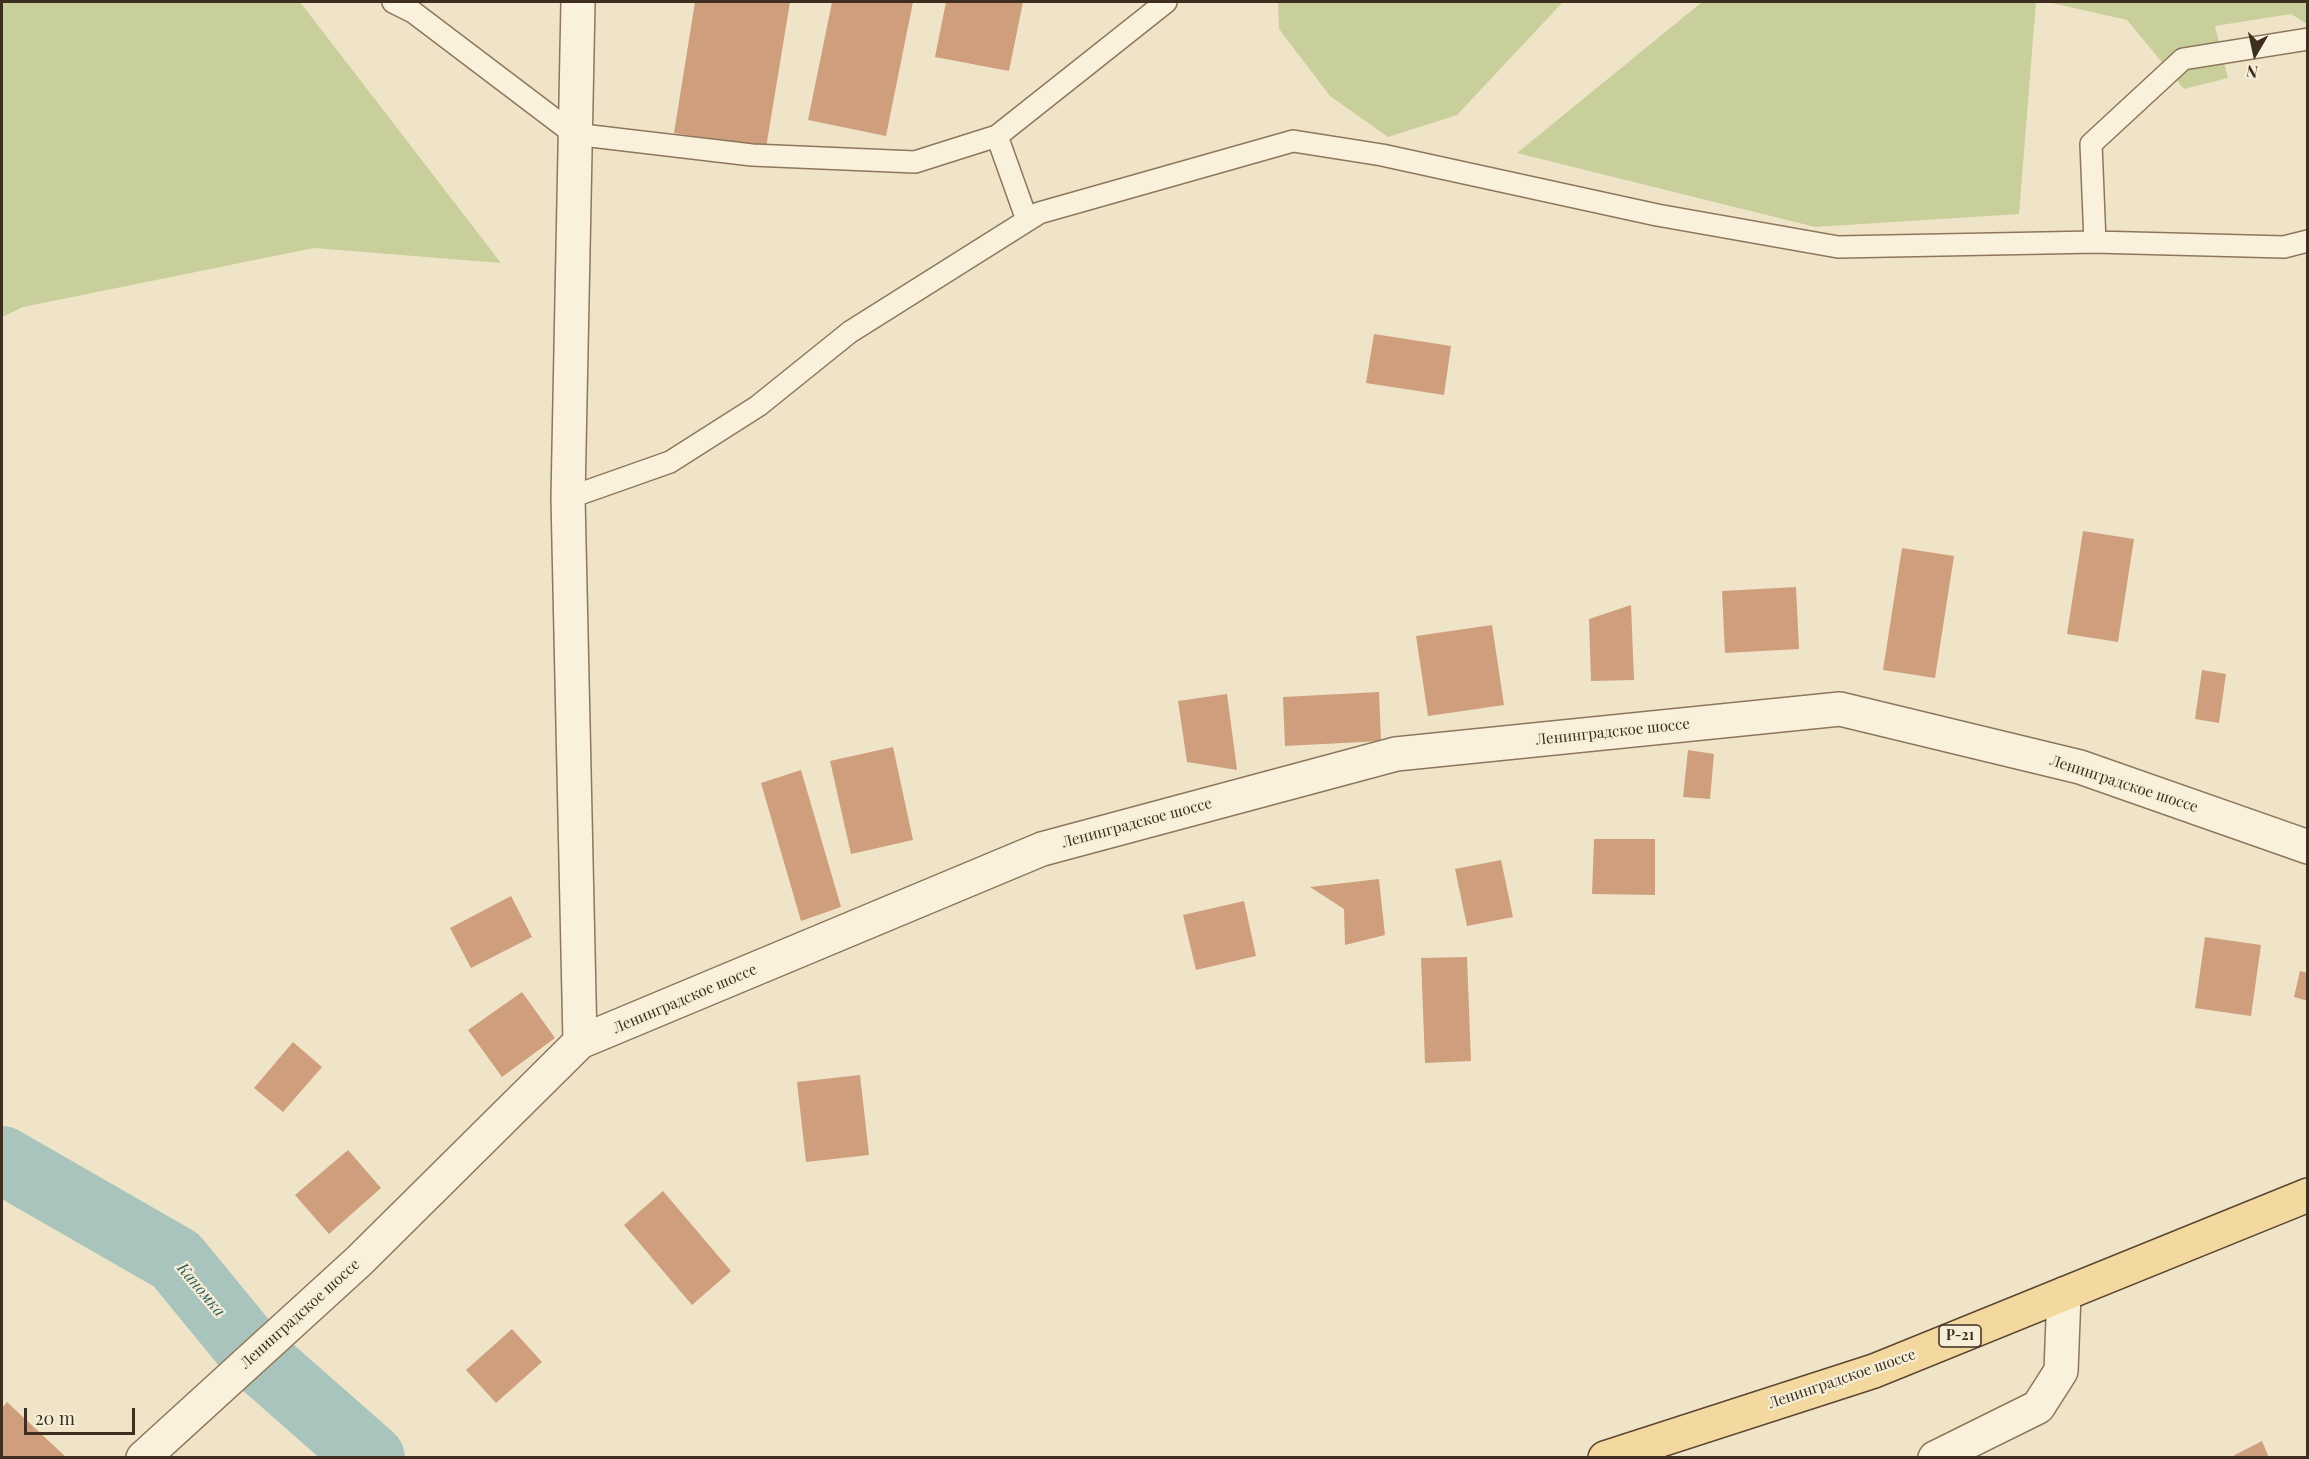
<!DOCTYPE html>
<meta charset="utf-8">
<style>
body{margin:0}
#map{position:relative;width:2309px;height:1459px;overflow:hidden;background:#f0e4c8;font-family:"Playfair Display",serif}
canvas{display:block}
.frame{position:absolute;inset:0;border:3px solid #3d2e20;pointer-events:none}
.north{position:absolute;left:2225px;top:24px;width:60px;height:60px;-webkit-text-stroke:4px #f7eed8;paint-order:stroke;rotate:189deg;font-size:16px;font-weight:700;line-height:24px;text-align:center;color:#3d2e20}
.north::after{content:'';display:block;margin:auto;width:21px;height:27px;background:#3d2e20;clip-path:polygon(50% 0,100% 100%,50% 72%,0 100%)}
.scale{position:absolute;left:24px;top:1408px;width:111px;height:27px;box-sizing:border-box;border:3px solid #3d2e20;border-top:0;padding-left:8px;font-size:18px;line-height:21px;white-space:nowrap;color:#3d2e20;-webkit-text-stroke:4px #f7eed8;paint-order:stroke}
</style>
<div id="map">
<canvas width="2309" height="1459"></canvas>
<div class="frame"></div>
<div class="north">N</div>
<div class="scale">20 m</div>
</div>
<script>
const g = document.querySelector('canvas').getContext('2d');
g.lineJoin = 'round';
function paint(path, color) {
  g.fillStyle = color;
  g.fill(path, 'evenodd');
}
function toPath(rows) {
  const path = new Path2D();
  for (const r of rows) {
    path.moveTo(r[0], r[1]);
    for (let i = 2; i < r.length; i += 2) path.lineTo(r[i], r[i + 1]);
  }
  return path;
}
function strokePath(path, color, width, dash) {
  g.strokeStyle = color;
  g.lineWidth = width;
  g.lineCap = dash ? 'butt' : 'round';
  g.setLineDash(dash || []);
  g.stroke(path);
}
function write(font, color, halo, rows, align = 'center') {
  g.font = font + ' "Playfair Display",serif';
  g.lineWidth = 4.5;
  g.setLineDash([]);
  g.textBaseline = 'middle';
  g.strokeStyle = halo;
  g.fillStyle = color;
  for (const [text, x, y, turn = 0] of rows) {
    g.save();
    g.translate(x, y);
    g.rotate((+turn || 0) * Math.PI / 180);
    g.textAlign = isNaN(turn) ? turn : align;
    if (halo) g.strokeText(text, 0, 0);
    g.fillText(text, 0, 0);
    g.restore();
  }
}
paint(toPath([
 [2,2,300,2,501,263,314,248,23,307,2,317],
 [1278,2,1563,2,1457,115,1388,137,1330,96,1279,29],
 [1702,2,2036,2,2019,214,1815,227,1517,153],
 [2047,2,2307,2,2307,24,2291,14,2215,26,2228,78,2184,89,2127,20]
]), '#c9cf9b');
strokePath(toPath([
 [2,1160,176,1260,254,1355,371,1458]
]), '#a9c4bc', 68);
paint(toPath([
 [695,2,790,2,766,148,674,133],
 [832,2,913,2,886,136,808,120],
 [946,2,1023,2,1009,71,935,57],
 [1374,334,1451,346,1444,395,1366,383],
 [2083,531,2134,539,2118,642,2067,634],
 [1902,548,1954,556,1935,678,1883,670],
 [1796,587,1799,649,1725,653,1722,591],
 [1631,605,1634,680,1591,681,1589,619],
 [1492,625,1504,705,1428,716,1416,636],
 [2202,670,2226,674,2219,723,2195,719],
 [1379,692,1381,741,1285,746,1283,697],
 [1227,694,1237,770,1187,762,1178,701],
 [893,747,913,840,851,854,830,761],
 [1688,750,1714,754,1710,799,1683,797],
 [801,770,841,907,801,921,761,783],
 [1594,839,1655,839,1655,895,1592,894],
 [1501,860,1513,917,1467,926,1455,869],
 [1379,879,1385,935,1345,945,1344,909,1310,887],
 [511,896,532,937,471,968,450,928],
 [1244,901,1256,956,1196,970,1183,915],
 [2205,937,2261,945,2251,1016,2195,1008],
 [1467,957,1471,1061,1425,1063,1421,958],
 [2300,971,2308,973,2308,1001,2294,997],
 [522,992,555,1038,502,1077,468,1030],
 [293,1042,322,1067,283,1112,254,1088],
 [860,1075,869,1155,806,1162,797,1082],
 [348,1150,381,1188,329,1234,295,1195],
 [663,1191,731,1271,692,1305,624,1225],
 [512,1329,542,1362,496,1403,466,1370],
 [7,1402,67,1458,2,1458,2,1408],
 [2262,1441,2269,1458,2229,1458]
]), '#cf9f7d');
const lane = toPath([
 [393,2,413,12,574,134,752,155,915,162,997,136],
 [1027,220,997,136,1166,2],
 [2095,242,2284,247,2308,241],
 [568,498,670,462,758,406,850,332,1039,213,1293,141,1382,155,1657,215,1838,247,2095,242,2091,144,2183,59,2308,39]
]);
const street = toPath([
 [578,2,568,498,580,1042],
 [143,1458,359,1261,580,1042,1042,849,1396,754,1840,709,2080,767,2308,847],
 [1935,1458,2038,1407,2061,1371,2064,1294]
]);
const primary = toPath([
 [1605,1458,1874,1371,2308,1195]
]);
strokePath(lane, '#8d765c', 24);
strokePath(street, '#8d765c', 36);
strokePath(primary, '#5b4430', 36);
strokePath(lane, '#faf1dc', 21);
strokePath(street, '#faf1dc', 33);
strokePath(primary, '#f3d9a0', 33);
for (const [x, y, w] of [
 [1960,1336,42]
]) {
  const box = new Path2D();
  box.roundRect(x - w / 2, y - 11, w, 22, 4.5);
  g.fillStyle = '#f7eed8';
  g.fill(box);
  strokePath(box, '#3d2e20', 1.5);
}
write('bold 14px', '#3d2e20', null, [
 ["Р-21",1960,1336]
]);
write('15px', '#3d2e20', '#f7eed8', [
 ["Ленинградское шоссе",1613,732,-6],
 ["Ленинградское шоссе",2124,784,18],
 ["Ленинградское шоссе",1137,823,-15],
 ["Ленинградское шоссе",685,999,-23],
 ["Ленинградское шоссе",300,1314,-42],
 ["Ленинградское шоссе",1842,1379,-19]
]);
write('italic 16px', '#2f5d5a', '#f7eed8', [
 ["Каномка",201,1290,50]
]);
</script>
